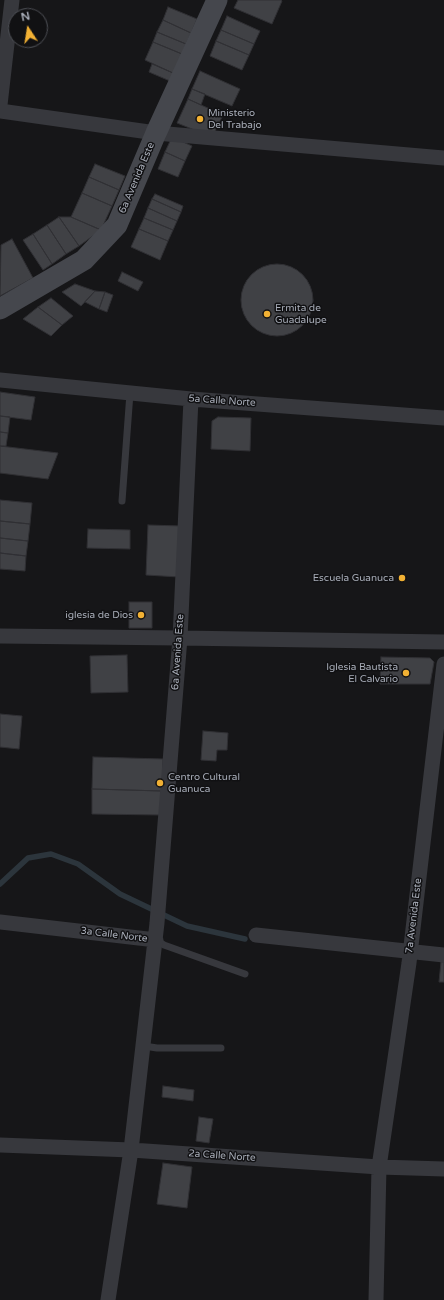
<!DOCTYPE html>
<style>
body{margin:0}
#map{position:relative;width:444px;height:1300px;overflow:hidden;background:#161618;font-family:"Varela Round",sans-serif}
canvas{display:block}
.north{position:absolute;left:8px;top:8px;width:40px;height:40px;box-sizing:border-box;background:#111113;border:1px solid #4d4f55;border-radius:50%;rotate:348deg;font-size:11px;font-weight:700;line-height:16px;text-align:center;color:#a8adb8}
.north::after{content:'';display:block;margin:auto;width:14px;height:18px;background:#f2b134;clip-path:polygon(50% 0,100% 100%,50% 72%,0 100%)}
</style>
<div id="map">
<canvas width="444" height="1300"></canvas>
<div class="north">N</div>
</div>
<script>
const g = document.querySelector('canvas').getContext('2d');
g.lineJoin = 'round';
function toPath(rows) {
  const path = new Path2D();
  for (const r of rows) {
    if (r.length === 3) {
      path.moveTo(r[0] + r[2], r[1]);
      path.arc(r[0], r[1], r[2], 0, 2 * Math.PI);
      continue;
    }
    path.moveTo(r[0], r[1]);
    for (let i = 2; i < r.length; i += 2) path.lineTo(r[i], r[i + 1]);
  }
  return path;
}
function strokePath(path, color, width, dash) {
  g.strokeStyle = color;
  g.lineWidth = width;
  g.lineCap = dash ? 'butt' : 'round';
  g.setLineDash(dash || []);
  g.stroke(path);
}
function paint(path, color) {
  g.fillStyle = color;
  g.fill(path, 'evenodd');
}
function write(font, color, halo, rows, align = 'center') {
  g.font = font + ' "Varela Round",sans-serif';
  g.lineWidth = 3;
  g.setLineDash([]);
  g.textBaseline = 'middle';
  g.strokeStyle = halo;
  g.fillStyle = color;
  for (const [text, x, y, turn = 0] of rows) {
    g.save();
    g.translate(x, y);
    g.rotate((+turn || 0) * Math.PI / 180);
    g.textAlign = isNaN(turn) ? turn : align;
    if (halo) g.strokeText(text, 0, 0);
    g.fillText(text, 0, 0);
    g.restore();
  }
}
strokePath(toPath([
 [0,884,28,858,51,854,78,864,120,894,187,926,245,939]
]), '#2c353c', 5.5);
const building = toPath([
 [238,0,281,0,282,1,272,24,234,8,238,0],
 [168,7,197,19,191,33,163,20,168,7],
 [227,16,260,31,254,44,221,30,227,16],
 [163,20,191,33,186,44,157,32,163,20],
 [221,30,254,44,249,55,216,41,221,30],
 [157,32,186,44,182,54,153,42,157,32],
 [216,41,249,55,242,70,210,56,216,41],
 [153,42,182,54,173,73,145,60,153,42],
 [152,64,173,73,170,81,149,72,152,64],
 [200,71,240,89,232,106,192,89,200,71],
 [192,89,205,94,201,105,188,99,192,89],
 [188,99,223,115,212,137,177,123,188,99],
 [172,137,192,146,185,161,165,152,172,137],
 [165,152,185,161,178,177,158,169,165,152],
 [95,164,125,176,119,190,89,177,95,164],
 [89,177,119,190,112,206,82,193,89,177],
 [82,193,112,206,101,230,71,217,82,193],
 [155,194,183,206,181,212,152,199,155,194],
 [152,199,181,212,177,221,148,208,152,199],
 [148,208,177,221,173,230,144,218,148,208],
 [59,217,79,246,66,254,47,225,59,217],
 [59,217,71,217,101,230,79,246,59,217],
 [144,218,173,230,168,241,139,229,144,218],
 [47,225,66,254,52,264,33,234,47,225],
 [139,229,168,241,160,260,131,247,139,229],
 [33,234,52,264,43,270,23,240,33,234],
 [12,239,33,278,0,296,1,245,12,239],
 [277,300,36],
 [122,272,143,282,138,291,118,281,122,272],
 [75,284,95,291,81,306,62,292,75,284],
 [95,291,105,292,99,309,85,302,95,291],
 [105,292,113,295,107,312,99,309,105,292],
 [51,298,73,316,62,325,38,307,51,298],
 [38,307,62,325,51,336,23,319,38,307],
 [0,392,35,397,31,420,0,416,0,392],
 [0,416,10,417,8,433,0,432,0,416],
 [218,417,251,418,250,451,211,449,212,421,218,417],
 [0,432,8,433,6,446,0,446,0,432],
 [0,446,58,453,48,479,0,473,0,446],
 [0,500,32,503,30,524,0,521,0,500],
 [0,521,30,524,28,541,0,538,0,521],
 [148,525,181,526,179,577,146,575,148,525],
 [88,529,130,530,130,549,87,548,88,529],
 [0,538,28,541,26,556,0,553,0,538],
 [0,553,26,556,25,571,0,569,0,553],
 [129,602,152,602,152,628,129,628,129,602],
 [127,655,128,692,91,693,90,656,127,655],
 [381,657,430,658,434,662,430,684,380,684,381,657],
 [0,714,22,716,19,749,0,747,0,714],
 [203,731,228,733,227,750,217,750,216,761,201,760,203,731],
 [93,757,163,759,162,791,92,789,93,757],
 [92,789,162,791,161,815,92,814,92,789],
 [441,962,444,962,444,982,439,982,441,962],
 [163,1086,194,1090,193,1101,162,1097,163,1086],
 [199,1117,213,1119,209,1143,196,1141,199,1117],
 [163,1163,192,1167,187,1208,157,1204,163,1163]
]);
paint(building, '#404145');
strokePath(building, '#303034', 1);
strokePath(toPath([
 [122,501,130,393],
 [156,940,164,945,245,974],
 [144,1046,157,1048,221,1048]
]), '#37383d', 7);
strokePath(toPath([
 [0,105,12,0],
 [0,111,156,133,444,158],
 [0,380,191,399,444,418],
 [0,636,180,638,444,642],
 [0,922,156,940],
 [256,935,444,955],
 [0,1145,131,1150,379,1167,444,1169],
 [108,1300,131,1150,157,923,180,638,191,399],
 [376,1300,379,1167,409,963,444,664]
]), '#37383d', 15);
strokePath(toPath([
 [0,309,84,260,117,225,156,133,217,0]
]), '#45474d', 21);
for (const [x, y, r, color] of [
 [200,119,4,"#f2b134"],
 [267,314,4,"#f2b134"],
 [402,578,4,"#f2b134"],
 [141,615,4,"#f2b134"],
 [406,673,4,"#f2b134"],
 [160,783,4,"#f2b134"]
]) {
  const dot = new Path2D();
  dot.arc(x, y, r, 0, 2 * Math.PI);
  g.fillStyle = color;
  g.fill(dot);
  strokePath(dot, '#111113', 1.5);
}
write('10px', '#a8adb8', '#111113', [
 ["Ministerio",208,113],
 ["Del Trabajo",208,125],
 ["Ermita de",275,308],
 ["Guadalupe",275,320],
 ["Escuela Guanuca",394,578,"right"],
 ["iglesia de Dios",133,615,"right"],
 ["Iglesia Bautista",398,667,"right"],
 ["El Calvario",398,679,"right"],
 ["Centro Cultural",168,777],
 ["Guanuca",168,789]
], 'left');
write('10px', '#a8adb8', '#111113', [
 ["6a Avenida Este",137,178,-67],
 ["5a Calle Norte",222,401,4],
 ["6a Avenida Este",178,652,-86],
 ["7a Avenida Este",414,916,-83],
 ["3a Calle Norte",114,935,7],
 ["2a Calle Norte",222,1156,4]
]);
</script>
